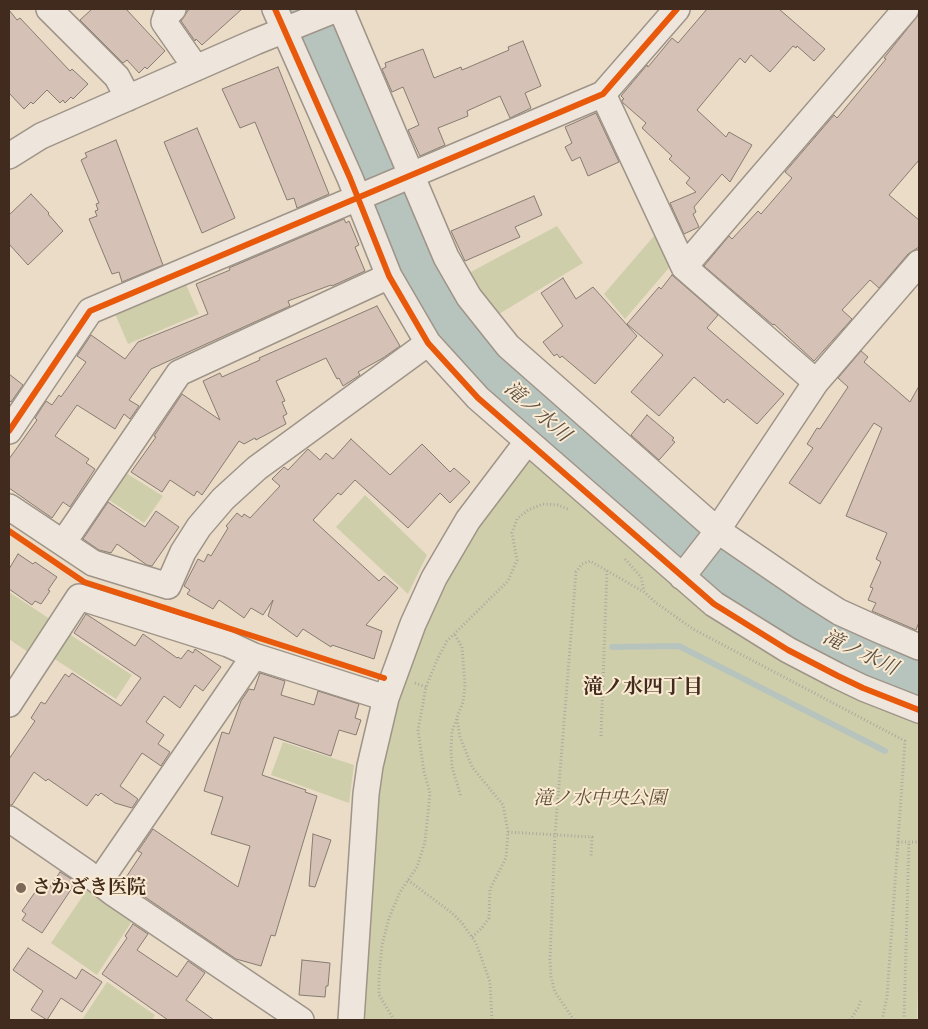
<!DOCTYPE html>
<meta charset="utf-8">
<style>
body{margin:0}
#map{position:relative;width:928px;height:1029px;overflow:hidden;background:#ebdcc8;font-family:"EB Garamond",serif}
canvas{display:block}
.frame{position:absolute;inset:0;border:10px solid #412b1e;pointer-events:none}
</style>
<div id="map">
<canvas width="928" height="1029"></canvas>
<div class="frame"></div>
</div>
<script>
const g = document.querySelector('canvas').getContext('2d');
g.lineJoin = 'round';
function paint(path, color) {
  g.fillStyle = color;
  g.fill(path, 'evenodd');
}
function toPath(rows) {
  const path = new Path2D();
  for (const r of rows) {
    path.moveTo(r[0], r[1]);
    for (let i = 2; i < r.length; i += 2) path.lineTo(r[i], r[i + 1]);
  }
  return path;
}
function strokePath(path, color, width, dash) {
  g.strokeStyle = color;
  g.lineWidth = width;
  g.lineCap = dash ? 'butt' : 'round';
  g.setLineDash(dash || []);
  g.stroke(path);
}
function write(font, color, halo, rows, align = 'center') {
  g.font = font + ' "EB Garamond","Noto Serif JP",serif';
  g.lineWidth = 4;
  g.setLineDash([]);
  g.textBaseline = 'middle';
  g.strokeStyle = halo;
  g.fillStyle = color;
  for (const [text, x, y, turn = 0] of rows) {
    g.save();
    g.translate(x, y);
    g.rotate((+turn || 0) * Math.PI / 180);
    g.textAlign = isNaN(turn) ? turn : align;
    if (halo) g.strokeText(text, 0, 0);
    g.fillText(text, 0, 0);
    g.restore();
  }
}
paint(toPath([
 [557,226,583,263,494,317,465,275],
 [659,230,674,262,625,319,604,294],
 [183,278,199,314,128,344,113,309],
 [522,459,540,460,622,535,919,716,919,953,917,1020,360,1020,378,787,394,702,418,632,455,561],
 [121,470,163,496,144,523,103,496],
 [365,495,427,555,408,594,336,527],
 [9,592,53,621,32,655,9,639],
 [66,632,132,675,116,699,50,656],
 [283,742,354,765,349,803,271,775],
 [90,885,134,918,97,975,51,943],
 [107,982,155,1015,152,1020,82,1020]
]), '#cfceab');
strokePath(toPath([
 [612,647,679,646,885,751]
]), '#b7c4be', 6);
strokePath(toPath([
 [309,9,416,265,438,304,466,342,500,379,687,543,733,579,799,625,846,648,919,680]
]), '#b7c4be', 38);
const building = toPath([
 [92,9,126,9,165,51,147,69,145,67,139,73,127,60,123,63,80,20,92,9],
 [189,9,242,9,202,45,196,39,195,41,181,21,189,9],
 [707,9,779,9,825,49,814,61,797,46,796,48,793,46,770,72,751,55,745,63,740,58,697,110,726,137,729,132,752,145,730,182,722,174,694,207,696,212,693,214,699,227,684,234,670,203,696,192,686,183,690,178,669,159,672,156,642,128,646,123,622,102,622,100,624,99,621,96,647,65,648,67,672,38,678,43,707,9],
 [9,10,17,20,20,18,70,71,72,69,88,84,73,99,71,97,65,103,63,100,60,103,47,90,33,104,31,102,24,109,9,93,9,10],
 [919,14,919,160,889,195,919,220,919,247,908,254,879,288,870,280,842,310,852,319,814,361,774,324,773,325,704,266,729,236,732,239,758,211,761,214,792,178,785,172,834,115,837,118,886,59,884,58,919,14],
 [523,41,541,86,525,93,531,108,510,118,500,96,467,111,468,116,438,128,445,145,420,156,408,130,419,125,403,87,392,92,382,69,386,67,385,63,423,49,434,78,461,67,462,70,509,50,508,47,523,41],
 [278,67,329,194,297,208,294,198,287,200,255,122,240,128,222,89,278,67],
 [596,113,619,162,588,176,580,157,572,161,565,147,572,143,565,127,596,113],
 [197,128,235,218,202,233,164,142,197,128],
 [116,140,163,265,122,282,119,272,112,274,89,219,97,216,95,211,98,210,96,204,99,203,81,160,87,157,85,153,116,140],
 [31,194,49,213,48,214,63,231,28,265,9,244,9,215,31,194],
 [534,196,542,215,515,227,520,237,465,261,451,231,534,196],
 [344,219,346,223,349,221,359,245,355,247,365,271,332,286,331,285,288,301,290,306,151,369,129,400,139,406,130,419,124,414,115,429,77,405,55,436,89,459,86,463,95,469,70,507,63,502,52,518,9,488,9,459,37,420,35,418,46,401,52,405,59,395,61,397,86,362,77,356,91,335,125,359,138,342,208,314,196,284,230,270,229,268,344,219],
 [672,275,718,315,707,328,784,394,757,424,727,399,724,403,694,377,659,416,631,392,663,355,627,324,659,287,661,289,672,275],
 [563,278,576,299,593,287,637,336,595,384,562,356,560,358,557,354,554,356,543,342,563,326,541,293,563,278],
 [377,306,400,346,383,358,358,372,360,375,343,386,339,378,337,379,326,358,276,381,285,401,282,402,287,414,283,416,286,424,256,440,255,438,244,444,239,441,202,495,197,491,194,496,170,480,162,492,131,472,156,437,154,436,182,394,220,420,203,381,220,373,222,377,260,360,259,358,377,306],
 [861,351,868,357,864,362,910,402,919,386,919,622,916,630,872,611,876,603,868,600,873,588,870,587,881,562,876,559,887,533,846,516,882,428,874,423,820,504,789,483,813,448,807,444,817,428,820,429,848,387,838,378,861,351],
 [9,374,23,385,11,402,9,400,9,374],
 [647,415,674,438,672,440,675,442,659,460,631,435,647,415],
 [351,439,390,475,422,444,450,472,454,468,470,482,450,503,440,493,408,528,355,480,341,495,338,493,313,520,379,581,384,576,398,588,366,625,382,631,374,659,332,645,331,647,303,629,297,637,268,616,273,600,263,615,251,608,244,618,219,600,213,609,187,594,190,590,184,586,198,559,204,562,208,554,211,556,228,528,226,526,237,513,242,517,244,514,250,518,280,486,272,479,284,467,288,470,308,449,320,460,326,453,333,459,351,439],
 [108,502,145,527,156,511,179,527,152,566,147,565,117,544,111,553,99,550,83,539,108,502],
 [18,554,33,564,35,562,57,577,48,590,50,591,41,604,35,601,32,605,9,589,9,569,18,554],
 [86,614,135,646,143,634,177,658,178,657,181,659,188,650,193,653,195,649,221,667,203,691,195,685,180,708,164,696,146,722,164,735,158,744,170,752,161,766,142,753,120,786,138,799,132,808,115,803,101,793,98,796,96,794,87,806,48,779,46,781,34,772,12,805,9,805,9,759,35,721,31,718,41,702,45,704,65,674,69,677,72,673,121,706,141,678,74,633,86,614],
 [260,673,285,681,281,695,314,705,318,691,359,704,355,718,361,720,356,735,339,730,331,756,274,737,262,775,306,790,305,792,317,796,275,936,271,935,261,966,236,959,123,882,142,853,138,851,153,829,238,887,250,846,211,834,223,797,204,791,222,732,229,734,241,701,249,689,254,690,260,673],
 [313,834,331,840,315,887,309,886,313,834],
 [60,872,76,882,42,933,22,920,26,914,22,911,40,885,48,890,60,872],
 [133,924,148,934,137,950,177,977,188,961,205,973,186,1000,214,1020,168,1020,102,974,127,938,125,936,133,924],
 [28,948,76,979,82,969,102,982,82,1012,61,998,47,1020,31,1010,43,991,13,970,28,948],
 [302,960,330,963,328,986,326,986,325,997,299,995,302,960]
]);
paint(building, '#d5c1b5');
strokePath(building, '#877c71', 1);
const minor = toPath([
 [49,9,117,77,128,98],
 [173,9,166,16,164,22,196,68],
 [275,9,350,178,389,276,428,343,478,398,714,604,788,650,838,676,863,688,919,710],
 [341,9,446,257,469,297,508,346,717,530,809,593,839,612,879,630,919,647],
 [603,94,684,267,816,382],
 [9,156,41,136,255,42,337,9],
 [684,267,906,9],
 [9,431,90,311,603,94,677,9],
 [9,507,93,563,168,586,183,552,199,527,223,499,257,468,428,343],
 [63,543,179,373,389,276],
 [682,577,710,541,816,382,919,263],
 [9,704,79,597,228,644,254,656,386,698],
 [9,819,86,872,113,893,301,1020],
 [99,882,254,656],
 [351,1020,366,794,370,766,386,698,413,624,434,578,468,520,527,442]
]);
strokePath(minor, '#9f9488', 28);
strokePath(toPath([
 [625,559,641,577,644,591],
 [455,635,462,647,465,685,463,702,452,731,451,748,452,767,461,797],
 [415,683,426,687],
 [457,719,460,737,472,767,503,805,508,832,506,858,490,889,489,918,481,929,472,937],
 [601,736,607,570],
 [508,832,592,837,591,857],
 [898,842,919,842],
 [408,880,452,913,462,923,476,943,490,982,492,1020],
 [394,1020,379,995,379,977,382,945,389,918,400,892,417,867,425,842,430,793,424,772,418,730,426,687,437,660,447,641,508,581,517,560,512,533,517,519,528,510,543,504,558,505,570,510],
 [574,1020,555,992,551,977,550,959,555,835,576,572,582,564,590,561,644,592,655,602,693,629,905,741,887,997,882,1020],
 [850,1020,858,1008,861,1000],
 [904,1020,909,842]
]), '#afa79e', 3, [1, 2.5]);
strokePath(minor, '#eee6dc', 25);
strokePath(toPath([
 [275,9,350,178,389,276,428,343,478,398,714,604,788,650,838,676,863,688,919,710],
 [9,431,90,311,603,94,677,9],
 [9,531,84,582,384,678]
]), '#e8590c', 6);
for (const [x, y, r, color] of [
 [21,888,6,"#7c695a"]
]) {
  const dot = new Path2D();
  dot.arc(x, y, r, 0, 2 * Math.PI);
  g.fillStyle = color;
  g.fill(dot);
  strokePath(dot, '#fbead2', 2);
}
write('italic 19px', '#5f513c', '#fbead2', [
 ["滝ノ水中央公園",600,799]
]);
write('bold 19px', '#412b1e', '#fbead2', [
 ["さかざき医院",32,888]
], 'left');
write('italic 20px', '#594f45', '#fbead2', [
 ["滝ノ水川",537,412,41],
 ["滝ノ水川",860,653,25]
]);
write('bold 20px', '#412b1e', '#fbead2', [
 ["滝ノ水四丁目",643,688]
]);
</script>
